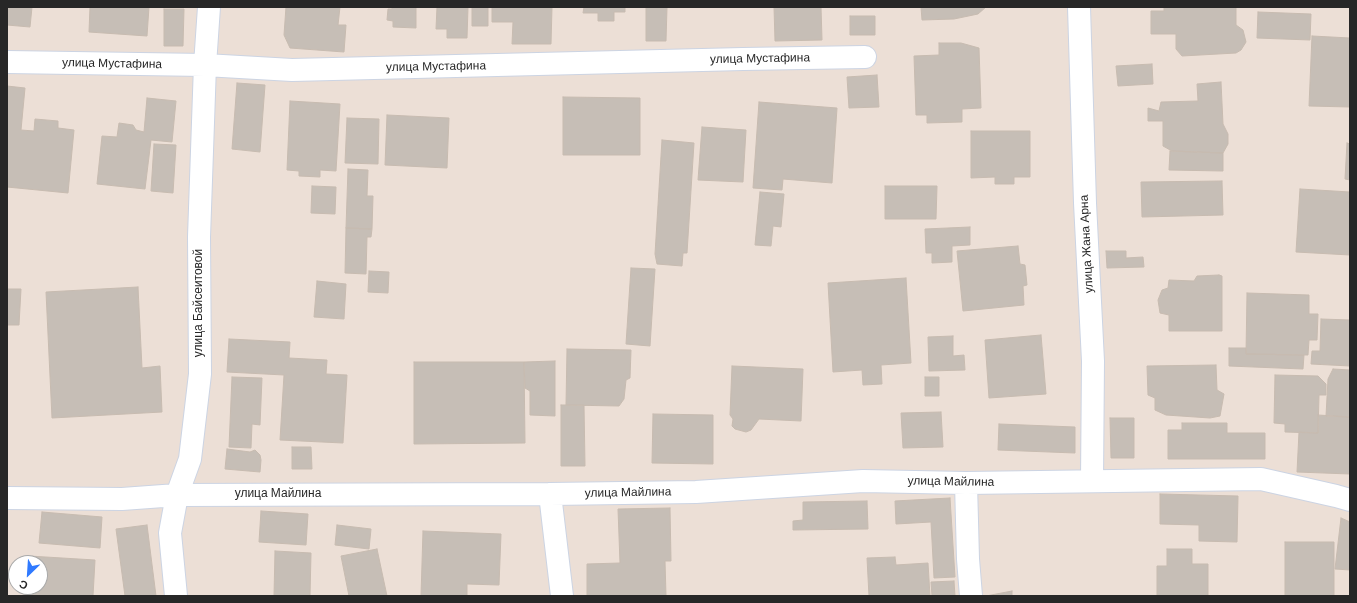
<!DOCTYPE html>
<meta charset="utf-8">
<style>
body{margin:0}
#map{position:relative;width:1357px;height:603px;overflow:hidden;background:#ecdfd6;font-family:"DM Sans",sans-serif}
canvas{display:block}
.frame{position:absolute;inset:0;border:8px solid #272727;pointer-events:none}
.north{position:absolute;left:8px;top:555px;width:40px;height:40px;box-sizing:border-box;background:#fff;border:1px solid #a9a9a9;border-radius:50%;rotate:205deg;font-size:11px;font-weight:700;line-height:16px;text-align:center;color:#272727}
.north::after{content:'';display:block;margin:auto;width:14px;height:18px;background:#307aff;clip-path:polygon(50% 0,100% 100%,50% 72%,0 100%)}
</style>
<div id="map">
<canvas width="1357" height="603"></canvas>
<div class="frame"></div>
<div class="north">С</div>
</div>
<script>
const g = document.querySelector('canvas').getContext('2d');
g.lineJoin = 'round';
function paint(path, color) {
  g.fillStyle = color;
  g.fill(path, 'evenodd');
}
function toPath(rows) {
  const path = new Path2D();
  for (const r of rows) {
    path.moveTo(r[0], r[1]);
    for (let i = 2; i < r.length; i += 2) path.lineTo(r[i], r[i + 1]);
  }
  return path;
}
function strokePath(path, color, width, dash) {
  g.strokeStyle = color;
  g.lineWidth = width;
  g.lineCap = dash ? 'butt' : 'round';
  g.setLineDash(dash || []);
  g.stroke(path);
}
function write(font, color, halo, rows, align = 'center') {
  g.font = font + ' "DM Sans",sans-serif';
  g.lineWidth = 3;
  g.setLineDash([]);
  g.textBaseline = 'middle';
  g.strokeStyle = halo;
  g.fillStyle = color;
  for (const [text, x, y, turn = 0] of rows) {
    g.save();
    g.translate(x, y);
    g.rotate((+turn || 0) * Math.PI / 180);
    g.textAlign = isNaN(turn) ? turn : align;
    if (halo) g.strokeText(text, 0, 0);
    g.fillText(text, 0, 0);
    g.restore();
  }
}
const building = toPath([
 [7,7,32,7,30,27,7,25,7,7],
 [90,7,149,7,147,36,89,32,90,7],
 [286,7,340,7,338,25,346,25,344,52,290,48,284,35,286,7],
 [392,7,416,7,416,28,393,27,393,21,387,20,388,9,392,9,392,7],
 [437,7,468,7,467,38,447,38,447,29,436,29,437,7],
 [472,7,488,7,488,26,472,26,472,7],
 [492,7,552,7,551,44,512,44,513,22,492,22,492,7],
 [584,7,625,7,625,12,614,12,614,21,598,21,598,13,583,13,584,7],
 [646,7,667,7,666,41,646,41,646,7],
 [774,7,821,7,822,40,775,41,774,7],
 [921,7,986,7,978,14,954,19,922,20,921,7],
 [1164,7,1236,7,1236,25,1243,30,1246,42,1241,50,1236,53,1182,56,1176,49,1176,34,1151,34,1151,11,1164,11,1164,7],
 [164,9,184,9,183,46,164,46,164,9],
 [1258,12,1311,14,1310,40,1257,38,1258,12],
 [850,16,875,16,875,35,850,35,850,16],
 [1312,36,1350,38,1350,107,1309,106,1312,36],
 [939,43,961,43,979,48,981,108,962,109,962,122,927,123,927,115,916,115,914,56,939,55,939,43],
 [1152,64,1153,84,1118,86,1116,66,1152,64],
 [877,75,879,107,849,108,847,77,877,75],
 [1221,82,1223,124,1228,134,1228,144,1223,153,1172,151,1163,146,1163,121,1148,121,1148,108,1159,111,1161,102,1198,101,1197,84,1221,82],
 [237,83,265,85,260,152,232,149,237,83],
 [7,86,25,88,21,130,34,131,35,119,58,121,58,128,74,130,68,193,7,187,7,86],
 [563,97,640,98,640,155,563,155,563,97],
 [147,98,176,101,172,142,151,140,145,189,97,184,102,136,117,137,119,123,133,125,136,130,144,132,147,98],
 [290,101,340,104,336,171,320,170,320,177,299,176,299,171,287,170,290,101],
 [759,102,837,108,832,183,783,179,782,190,753,188,759,102],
 [387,115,449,118,447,168,385,165,387,115],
 [347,118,379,119,378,164,345,163,347,118],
 [702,127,746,130,743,182,698,180,702,127],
 [971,131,1030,131,1030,177,1014,177,1014,184,995,184,995,177,971,178,971,131],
 [662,140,694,143,687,253,683,253,682,266,657,264,655,254,662,140],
 [1347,143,1350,144,1350,180,1345,179,1347,143],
 [154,144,176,145,173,193,151,191,154,144],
 [1170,151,1223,153,1223,171,1169,170,1170,151],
 [348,169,368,170,367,196,373,196,372,229,346,228,348,169],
 [1222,181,1223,215,1142,217,1141,182,1222,181],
 [312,186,336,187,335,214,311,213,312,186],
 [885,186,937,186,936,219,885,219,885,186],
 [1300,189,1350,192,1350,255,1296,252,1300,189],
 [760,192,784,194,781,227,773,226,771,246,755,245,760,192],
 [970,227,970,245,952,246,952,262,932,263,932,253,926,253,925,229,970,227],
 [346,228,372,229,371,237,367,237,366,274,345,273,346,228],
 [1018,246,1020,264,1025,265,1027,285,1023,286,1024,305,963,311,957,251,1018,246],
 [1106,251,1126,251,1126,258,1143,257,1144,267,1107,268,1106,251],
 [631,268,655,269,650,346,626,344,631,268],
 [369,271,389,272,388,293,368,292,369,271],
 [1219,275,1222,276,1222,331,1169,331,1169,315,1160,313,1158,300,1162,290,1168,288,1169,280,1194,281,1197,276,1219,275],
 [906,278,911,363,881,365,882,384,863,385,862,370,833,372,828,283,906,278],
 [317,281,346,284,344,319,314,317,317,281],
 [138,287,142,368,160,366,162,412,52,418,46,292,138,287],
 [7,289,21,289,19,325,7,325,7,289],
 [1247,293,1309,295,1309,314,1318,314,1317,340,1309,340,1308,355,1246,354,1247,293],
 [1321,319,1350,320,1350,366,1311,364,1312,351,1320,351,1321,319],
 [1041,335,1046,394,989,398,985,340,1041,335],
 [953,336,953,356,964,355,965,370,929,371,928,337,953,336],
 [229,339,290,342,289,358,327,360,326,374,347,375,343,443,280,440,284,375,227,372,229,339],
 [1229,348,1246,348,1246,354,1304,355,1303,369,1229,366,1229,348],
 [567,349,631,350,630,378,626,380,624,399,619,406,566,405,567,349],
 [555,361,555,416,530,415,530,391,525,388,524,362,555,361],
 [414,362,524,362,525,443,414,444,414,362],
 [1216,365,1217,390,1224,394,1220,416,1210,418,1166,415,1155,410,1155,398,1148,395,1147,366,1216,365],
 [732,366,803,369,801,421,759,419,751,430,746,432,735,429,732,426,733,419,730,415,732,366],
 [1333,369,1350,370,1350,417,1326,416,1328,379,1333,369],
 [1275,375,1318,376,1326,384,1326,395,1319,395,1318,433,1285,432,1285,424,1274,423,1275,375],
 [232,377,262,378,260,425,252,424,251,448,229,447,232,377],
 [925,377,939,377,939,396,925,396,925,377],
 [561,405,584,405,585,466,561,466,561,405],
 [941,412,943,447,903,448,901,413,941,412],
 [653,414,713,415,713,464,652,463,653,414],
 [1318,415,1350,417,1350,474,1297,472,1299,432,1318,433,1318,415],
 [1110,418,1134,418,1134,458,1111,458,1110,418],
 [1182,423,1227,423,1227,433,1265,433,1265,459,1168,459,1168,430,1182,430,1182,423],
 [999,424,1075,427,1075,453,998,450,999,424],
 [292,447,311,447,312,469,292,469,292,447],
 [227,449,250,452,255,450,260,455,261,460,260,472,225,469,227,449],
 [1160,494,1238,496,1237,542,1199,541,1199,525,1160,524,1160,494],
 [950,498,955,577,934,578,931,522,896,524,895,501,950,498],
 [867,501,868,529,793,530,793,521,803,520,803,502,867,501],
 [670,508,671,561,665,561,666,596,587,596,587,564,620,563,618,509,670,508],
 [261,511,308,514,306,545,259,542,261,511],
 [42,512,102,517,100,548,39,543,42,512],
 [1341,518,1350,522,1350,570,1335,569,1341,518],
 [147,525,156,596,125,596,116,529,147,525],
 [337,525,371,529,369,549,335,545,337,525],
 [423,531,501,534,499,585,467,584,467,596,421,596,423,531],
 [1285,542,1334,542,1334,596,1285,596,1285,542],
 [377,549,387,596,349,596,341,556,377,549],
 [1167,549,1192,549,1192,564,1208,564,1208,596,1157,596,1157,566,1167,566,1167,549],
 [275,551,311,553,310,596,274,596,275,551],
 [29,556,95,560,93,596,26,596,27,587,40,587,40,563,28,563,29,556],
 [895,557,896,565,928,563,930,596,869,596,867,558,895,557],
 [954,581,955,596,932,596,931,582,954,581],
 [1012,591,1012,596,986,596,1012,591]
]);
paint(building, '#c6beb6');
strokePath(building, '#c7bbb0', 1);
const minor = toPath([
 [1079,7,1085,203,1093,361,1092,481],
 [7,62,205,65,292,70,743,59,865,57],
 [966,483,968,559,971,596],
 [550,494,562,596],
 [7,498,122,499,177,495,550,494,696,492,863,481,966,483,1261,479,1336,496,1350,500],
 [176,596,170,533,177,495,190,459,200,374,199,237,205,65,209,7]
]);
strokePath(minor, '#ccd4e3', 24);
strokePath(minor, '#fff', 22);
write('12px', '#272727', '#fff', [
 ["улица Мустафина",760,59,-1],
 ["улица Мустафина",112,64,1],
 ["улица Мустафина",436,67,-1],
 ["улица Жана Арна",1087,244,-93],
 ["улица Байсеитовой",199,303,-90],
 ["улица Майлина",951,482,1],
 ["улица Майлина",628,493,-1],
 ["улица Майлина",278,494]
]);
</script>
